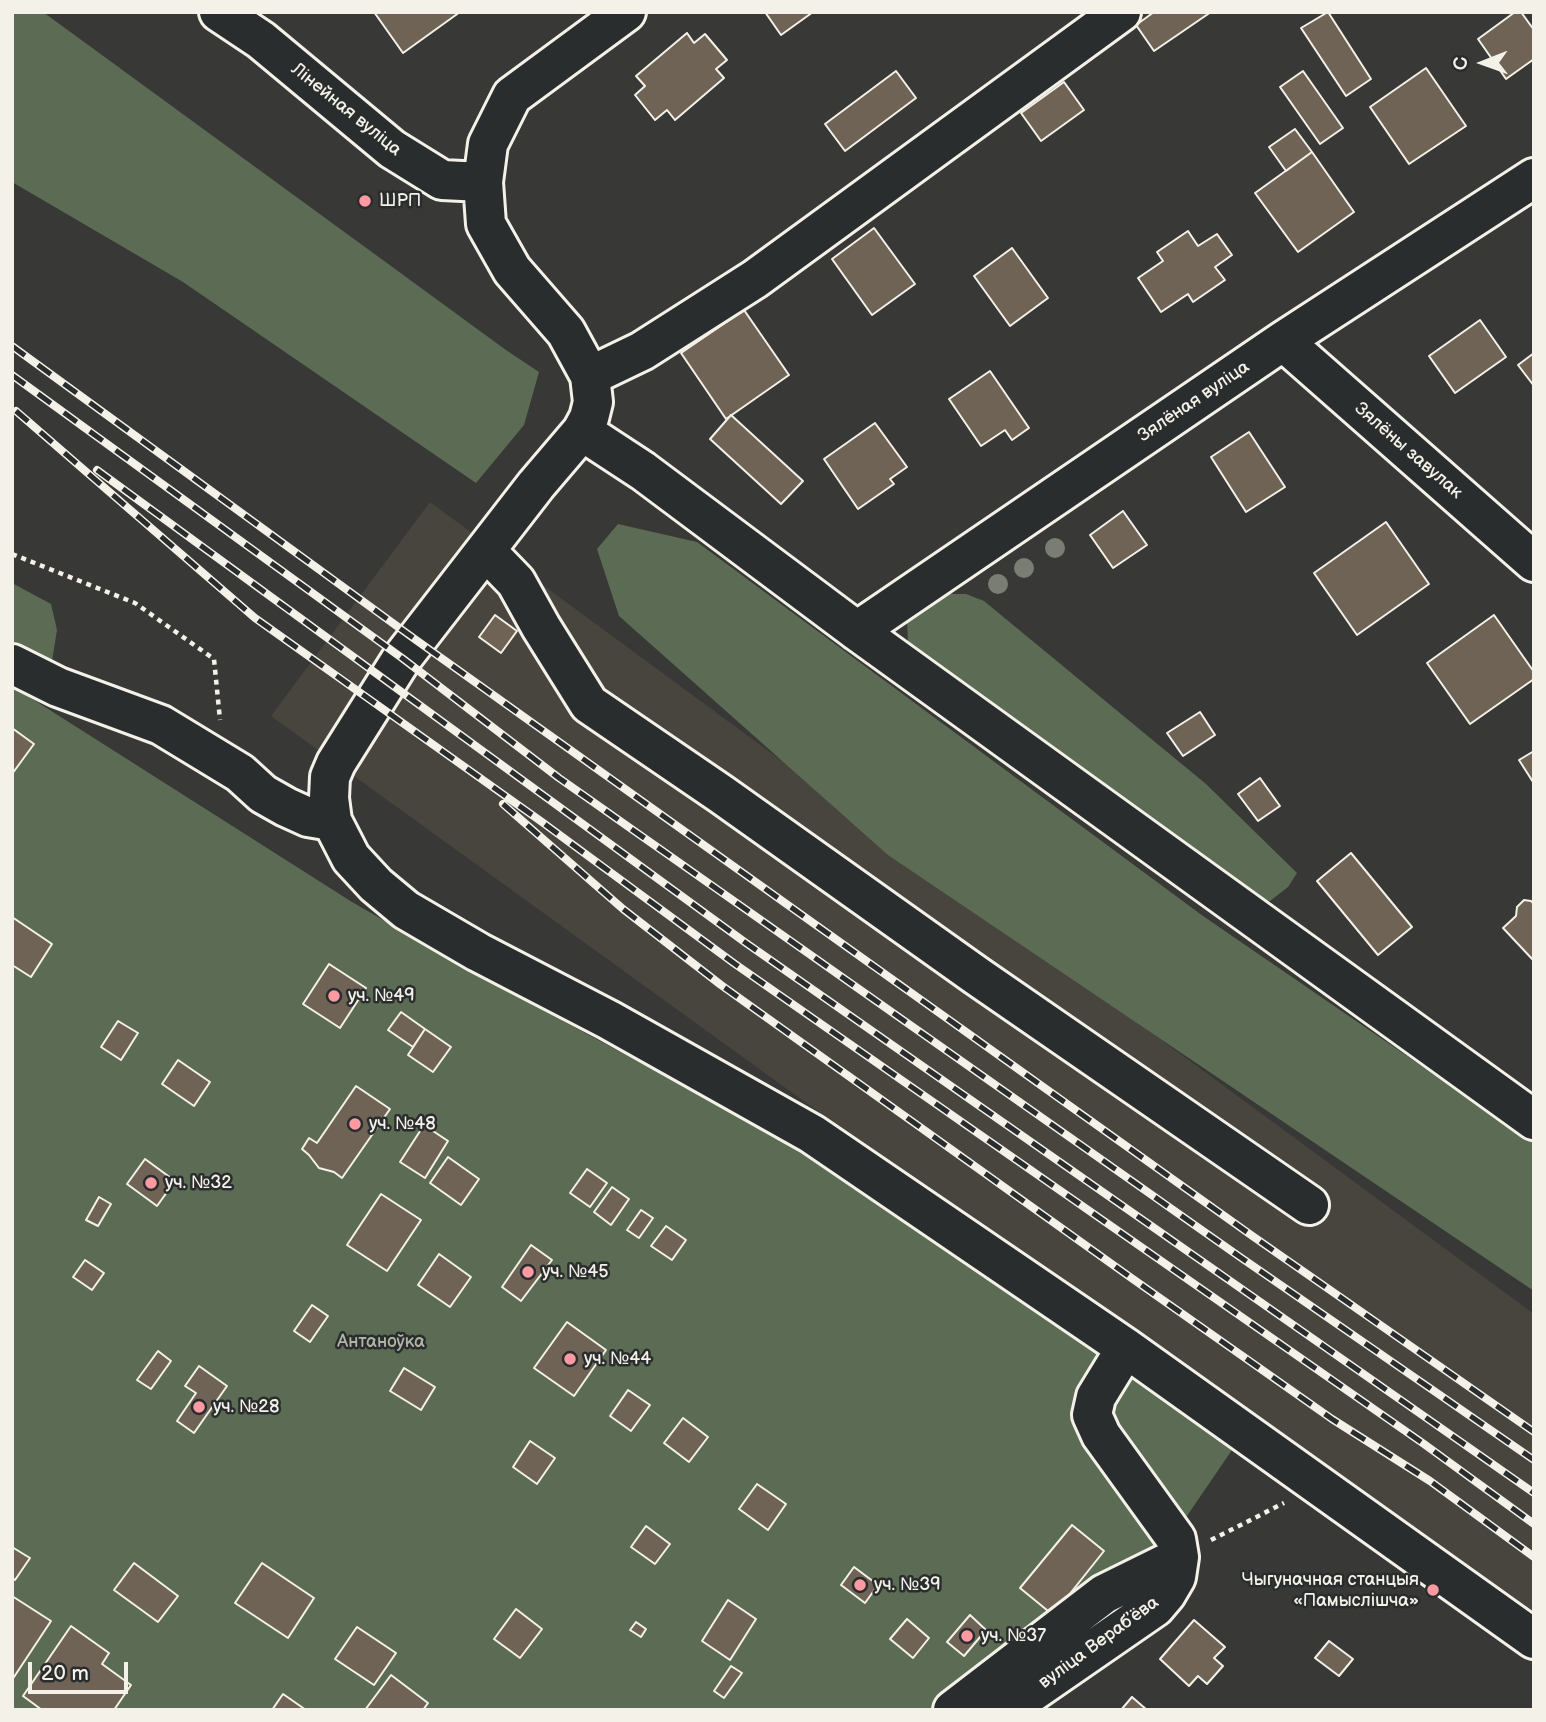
<!DOCTYPE html>
<meta charset="utf-8">
<style>
body{margin:0}
#map{position:relative;width:1546px;height:1722px;overflow:hidden;background:#383836;font-family:"Balsamiq Sans",sans-serif}
canvas{display:block}
.frame{position:absolute;inset:0;border:14px solid #f4f1e8;pointer-events:none}
.north{position:absolute;left:1448px;top:28px;width:70px;height:70px;-webkit-text-stroke:5px #2a2d2e;paint-order:stroke;rotate:269deg;font-size:19px;font-weight:700;line-height:28px;text-align:center;color:#f4f1e8}
.north::after{content:'';display:block;margin:auto;width:24px;height:32px;background:#f4f1e8;clip-path:polygon(50% 0,100% 100%,50% 72%,0 100%)}
.scale{position:absolute;left:28px;top:1662px;width:100px;height:32px;box-sizing:border-box;border:4px solid #f4f1e8;border-top:0;padding-left:9px;font-size:21px;line-height:24px;white-space:nowrap;color:#f4f1e8;-webkit-text-stroke:5px #2a2d2e;paint-order:stroke}
</style>
<div id="map">
<canvas width="1546" height="1722"></canvas>
<div class="frame"></div>
<div class="north">С</div>
<div class="scale">20 m</div>
</div>
<script>
const g = document.querySelector('canvas').getContext('2d');
g.lineJoin = 'round';
function paint(path, color) {
  g.fillStyle = color;
  g.fill(path, 'evenodd');
}
function toPath(rows) {
  const path = new Path2D();
  for (const r of rows) {
    path.moveTo(r[0], r[1]);
    for (let i = 2; i < r.length; i += 2) path.lineTo(r[i], r[i + 1]);
  }
  return path;
}
function strokePath(path, color, width, dash) {
  g.strokeStyle = color;
  g.lineWidth = width;
  g.lineCap = dash ? 'butt' : 'round';
  g.setLineDash(dash || []);
  g.stroke(path);
}
function write(font, color, halo, rows, align = 'center') {
  g.font = font + ' "Balsamiq Sans",sans-serif';
  g.lineWidth = 5;
  g.setLineDash([]);
  g.textBaseline = 'middle';
  g.strokeStyle = halo;
  g.fillStyle = color;
  for (const [text, x, y, turn = 0] of rows) {
    g.save();
    g.translate(x, y);
    g.rotate((+turn || 0) * Math.PI / 180);
    g.textAlign = isNaN(turn) ? turn : align;
    if (halo) g.strokeText(text, 0, 0);
    g.fillText(text, 0, 0);
    g.restore();
  }
}
paint(toPath([
 [430,502,1534,1314,1534,1629,271,716]
]), '#48453f');
paint(toPath([
 [12,12,43,12,506,350,539,372,524,425,476,483,183,282,12,182],
 [618,524,697,542,1203,916,1534,1143,1534,1291,888,855,619,616,597,549],
 [12,583,51,604,57,630,52,661,27,676,12,676],
 [941,594,966,594,984,601,1206,784,1297,873,1288,887,1270,901,1257,899,908,645,907,618],
 [12,686,352,902,492,983,777,1136,1234,1447,1144,1579,954,1710,12,1708]
]), '#5c6c54');
const building = toPath([
 [374,12,460,12,403,53,374,12],
 [765,12,813,12,781,35,765,12],
 [1154,12,1211,12,1154,51,1136,25,1154,12],
 [1328,12,1371,79,1346,96,1301,28,1328,12],
 [1515,12,1521,12,1534,30,1534,59,1506,79,1478,39,1515,12],
 [687,33,694,43,705,34,727,60,716,69,724,78,675,120,667,110,655,120,635,95,645,86,636,76,687,33],
 [1426,68,1466,126,1409,164,1370,107,1426,68],
 [896,71,916,98,845,151,825,124,896,71],
 [1303,71,1343,128,1320,144,1280,87,1303,71],
 [1064,82,1084,110,1041,141,1021,113,1064,82],
 [1295,129,1312,152,1286,171,1269,147,1295,129],
 [1312,152,1354,212,1298,252,1255,193,1312,152],
 [874,228,915,284,872,315,832,259,874,228],
 [1188,231,1198,246,1217,234,1232,255,1215,267,1225,280,1193,302,1188,294,1161,312,1138,278,1163,261,1157,252,1188,231],
 [1012,248,1048,298,1010,326,974,276,1012,248],
 [744,310,789,375,726,419,681,353,744,310],
 [1480,320,1506,357,1455,393,1429,356,1480,320],
 [1534,353,1534,386,1518,365,1534,353],
 [990,371,1029,428,1012,440,1005,430,981,446,949,399,990,371],
 [731,415,803,481,781,504,710,439,731,415],
 [875,423,907,467,890,479,894,484,858,509,824,459,875,423],
 [1249,432,1285,487,1246,512,1211,457,1249,432],
 [1123,511,1147,545,1113,568,1090,535,1123,511],
 [1386,522,1429,584,1357,635,1314,573,1386,522],
 [495,615,517,631,501,653,479,637,495,615],
 [1494,615,1534,672,1534,679,1470,724,1427,663,1494,615],
 [1200,712,1215,735,1183,756,1167,733,1200,712],
 [12,728,34,744,12,774,12,728],
 [1534,751,1534,782,1533,782,1519,760,1534,751],
 [1260,778,1280,806,1258,821,1238,794,1260,778],
 [1351,853,1412,927,1378,955,1317,881,1351,853],
 [1524,900,1531,901,1534,904,1534,961,1503,928,1516,916,1517,907,1524,900],
 [12,917,52,944,31,977,12,965,12,917],
 [329,964,366,988,340,1028,303,1004,329,964],
 [401,1012,425,1029,413,1047,388,1030,401,1012],
 [118,1021,138,1033,121,1060,101,1047,118,1021],
 [425,1029,451,1047,433,1072,408,1055,425,1029],
 [178,1060,210,1082,194,1106,162,1084,178,1060],
 [356,1086,390,1109,342,1178,334,1172,319,1168,309,1155,302,1149,309,1138,317,1143,356,1086],
 [424,1125,448,1141,425,1178,400,1162,424,1125],
 [448,1157,479,1179,461,1205,430,1183,448,1157],
 [145,1159,175,1181,157,1206,127,1184,145,1159],
 [587,1169,607,1183,590,1207,570,1193,587,1169],
 [612,1187,629,1199,611,1225,594,1212,612,1187],
 [381,1194,421,1220,387,1271,347,1245,381,1194],
 [99,1197,111,1204,98,1226,86,1220,99,1197],
 [641,1210,653,1218,639,1238,627,1230,641,1210],
 [666,1226,686,1240,672,1260,651,1246,666,1226],
 [531,1245,552,1260,521,1301,502,1287,531,1245],
 [439,1254,471,1277,450,1307,418,1285,439,1254],
 [85,1260,104,1273,92,1290,73,1277,85,1260],
 [312,1305,328,1316,310,1342,294,1331,312,1305],
 [567,1322,606,1350,574,1396,534,1368,567,1322],
 [158,1351,171,1361,151,1389,137,1380,158,1351],
 [199,1366,227,1386,194,1433,177,1421,196,1393,185,1386,199,1366],
 [404,1368,435,1387,421,1410,390,1391,404,1368],
 [628,1390,650,1405,631,1431,610,1416,628,1390],
 [683,1418,708,1437,689,1462,664,1443,683,1418],
 [530,1441,555,1458,537,1484,513,1467,530,1441],
 [757,1484,786,1504,768,1530,739,1509,757,1484],
 [1072,1525,1104,1551,1053,1615,1020,1588,1072,1525],
 [646,1526,670,1544,655,1564,631,1547,646,1526],
 [12,1547,30,1558,15,1580,12,1578,12,1547],
 [134,1563,178,1596,158,1622,114,1590,134,1563],
 [262,1563,314,1598,288,1638,235,1603,262,1563],
 [854,1567,878,1585,865,1603,841,1585,854,1567],
 [12,1596,51,1621,12,1680,12,1596],
 [728,1600,756,1619,730,1660,702,1641,728,1600],
 [516,1609,542,1629,520,1658,494,1639,516,1609],
 [970,1615,986,1630,964,1656,947,1642,970,1615],
 [907,1619,929,1638,913,1658,890,1639,907,1619],
 [1194,1620,1225,1647,1214,1658,1223,1666,1207,1684,1198,1676,1189,1686,1160,1659,1194,1620],
 [636,1622,646,1629,641,1637,630,1630,636,1622],
 [71,1626,109,1653,102,1664,131,1685,114,1710,42,1710,23,1696,71,1626],
 [357,1627,396,1653,374,1685,335,1659,357,1627],
 [1329,1641,1353,1659,1339,1676,1315,1658,1329,1641],
 [731,1666,742,1673,724,1698,714,1691,731,1666],
 [391,1675,428,1703,423,1710,365,1710,391,1675],
 [283,1694,306,1710,272,1710,283,1694],
 [1132,1697,1147,1710,1121,1710,1132,1697]
]);
paint(building, '#6f6355');
strokePath(building, '#f4f1e8', 2);
const minor = toPath([
 [219,12,261,40,392,149,442,180,483,182],
 [626,12,512,96,488,144,483,182,486,224,512,270,566,332,590,376,593,402,589,418,582,431,536,485,402,658,336,763,330,777,329,798,332,821,351,858,376,885,406,910,478,952,609,1020,812,1134,1126,1348,1534,1639],
 [1283,341,1534,562],
 [590,376,642,351,755,279,1121,12],
 [582,431,643,471,857,631,1534,1120],
 [487,552,516,582,541,627,589,704,721,794,977,976,1309,1205],
 [857,631,1283,341,1534,178],
 [12,664,58,687,161,725,240,773,263,794,286,807,308,817,332,821],
 [953,1710,1104,1594,1179,1557],
 [1006,1710,1155,1607,1166,1594,1176,1577,1179,1557,1176,1539,1101,1435,1092,1415,1096,1397,1126,1348]
]);
strokePath(minor, '#f4f1e8', 44);
strokePath(toPath([
 [12,554,135,603,214,659,220,720],
 [1211,1540,1284,1503]
]), '#f4f1e8', 4.5, [5, 5]);
strokePath(minor, '#2a2d2e', 38);
const rail = toPath([
 [12,346,416,640,1251,1235,1534,1432],
 [12,375,402,658,559,778,1240,1257,1534,1460],
 [16,411,255,618,542,822,735,964,1424,1444,1534,1524],
 [97,470,746,943,1534,1493],
 [503,804,623,909,721,985,1130,1277,1332,1419,1430,1481,1534,1557]
]);
strokePath(rail, '#f4f1e8', 8);
strokePath(rail, '#2a2d2e', 5, [16]);
g.fillStyle = '#7a7d73';
for (const [x, y] of [
 [1055,548],
 [1024,568],
 [998,584]
]) {
  g.beginPath();
  g.arc(x, y, 10, 0, 2 * Math.PI);
  g.fill();
}
for (const [x, y, r, color] of [
 [365,201,7,"#ff9aa2"],
 [334,996,7,"#ff9aa2"],
 [355,1124,7,"#ff9aa2"],
 [151,1183,7,"#ff9aa2"],
 [528,1272,7,"#ff9aa2"],
 [570,1359,7,"#ff9aa2"],
 [199,1407,7,"#ff9aa2"],
 [860,1585,7,"#ff9aa2"],
 [1433,1590,7,"#ff9aa2"],
 [967,1636,7,"#ff9aa2"]
]) {
  const dot = new Path2D();
  dot.arc(x, y, r, 0, 2 * Math.PI);
  g.fillStyle = color;
  g.fill(dot);
  strokePath(dot, '#2a2d2e', 2.5);
}
write('18px', '#f4f1e8', '#2a2d2e', [
 ["Лінейная вуліца",346,110,39],
 ["Зялёная вуліца",1194,402,-34],
 ["Зялёны завулак",1408,451,41],
 ["вуліца Верабʼёва",1099,1643,-36]
]);
write('18px', '#f4f1e8', '#2a2d2e', [
 ["ШРП",379,201],
 ["уч. №49",348,996],
 ["уч. №48",369,1124],
 ["уч. №32",165,1183],
 ["уч. №45",542,1272],
 ["уч. №44",584,1359],
 ["уч. №28",213,1407],
 ["Чыгуначная станцыя",1419,1580,"right"],
 ["«Памыслішча»",1419,1601,"right"],
 ["уч. №39",874,1585],
 ["уч. №37",981,1636]
], 'left');
write('18px', '#b0b5a5', '#2a2d2e', [
 ["Антаноўка",381,1342]
]);
</script>
